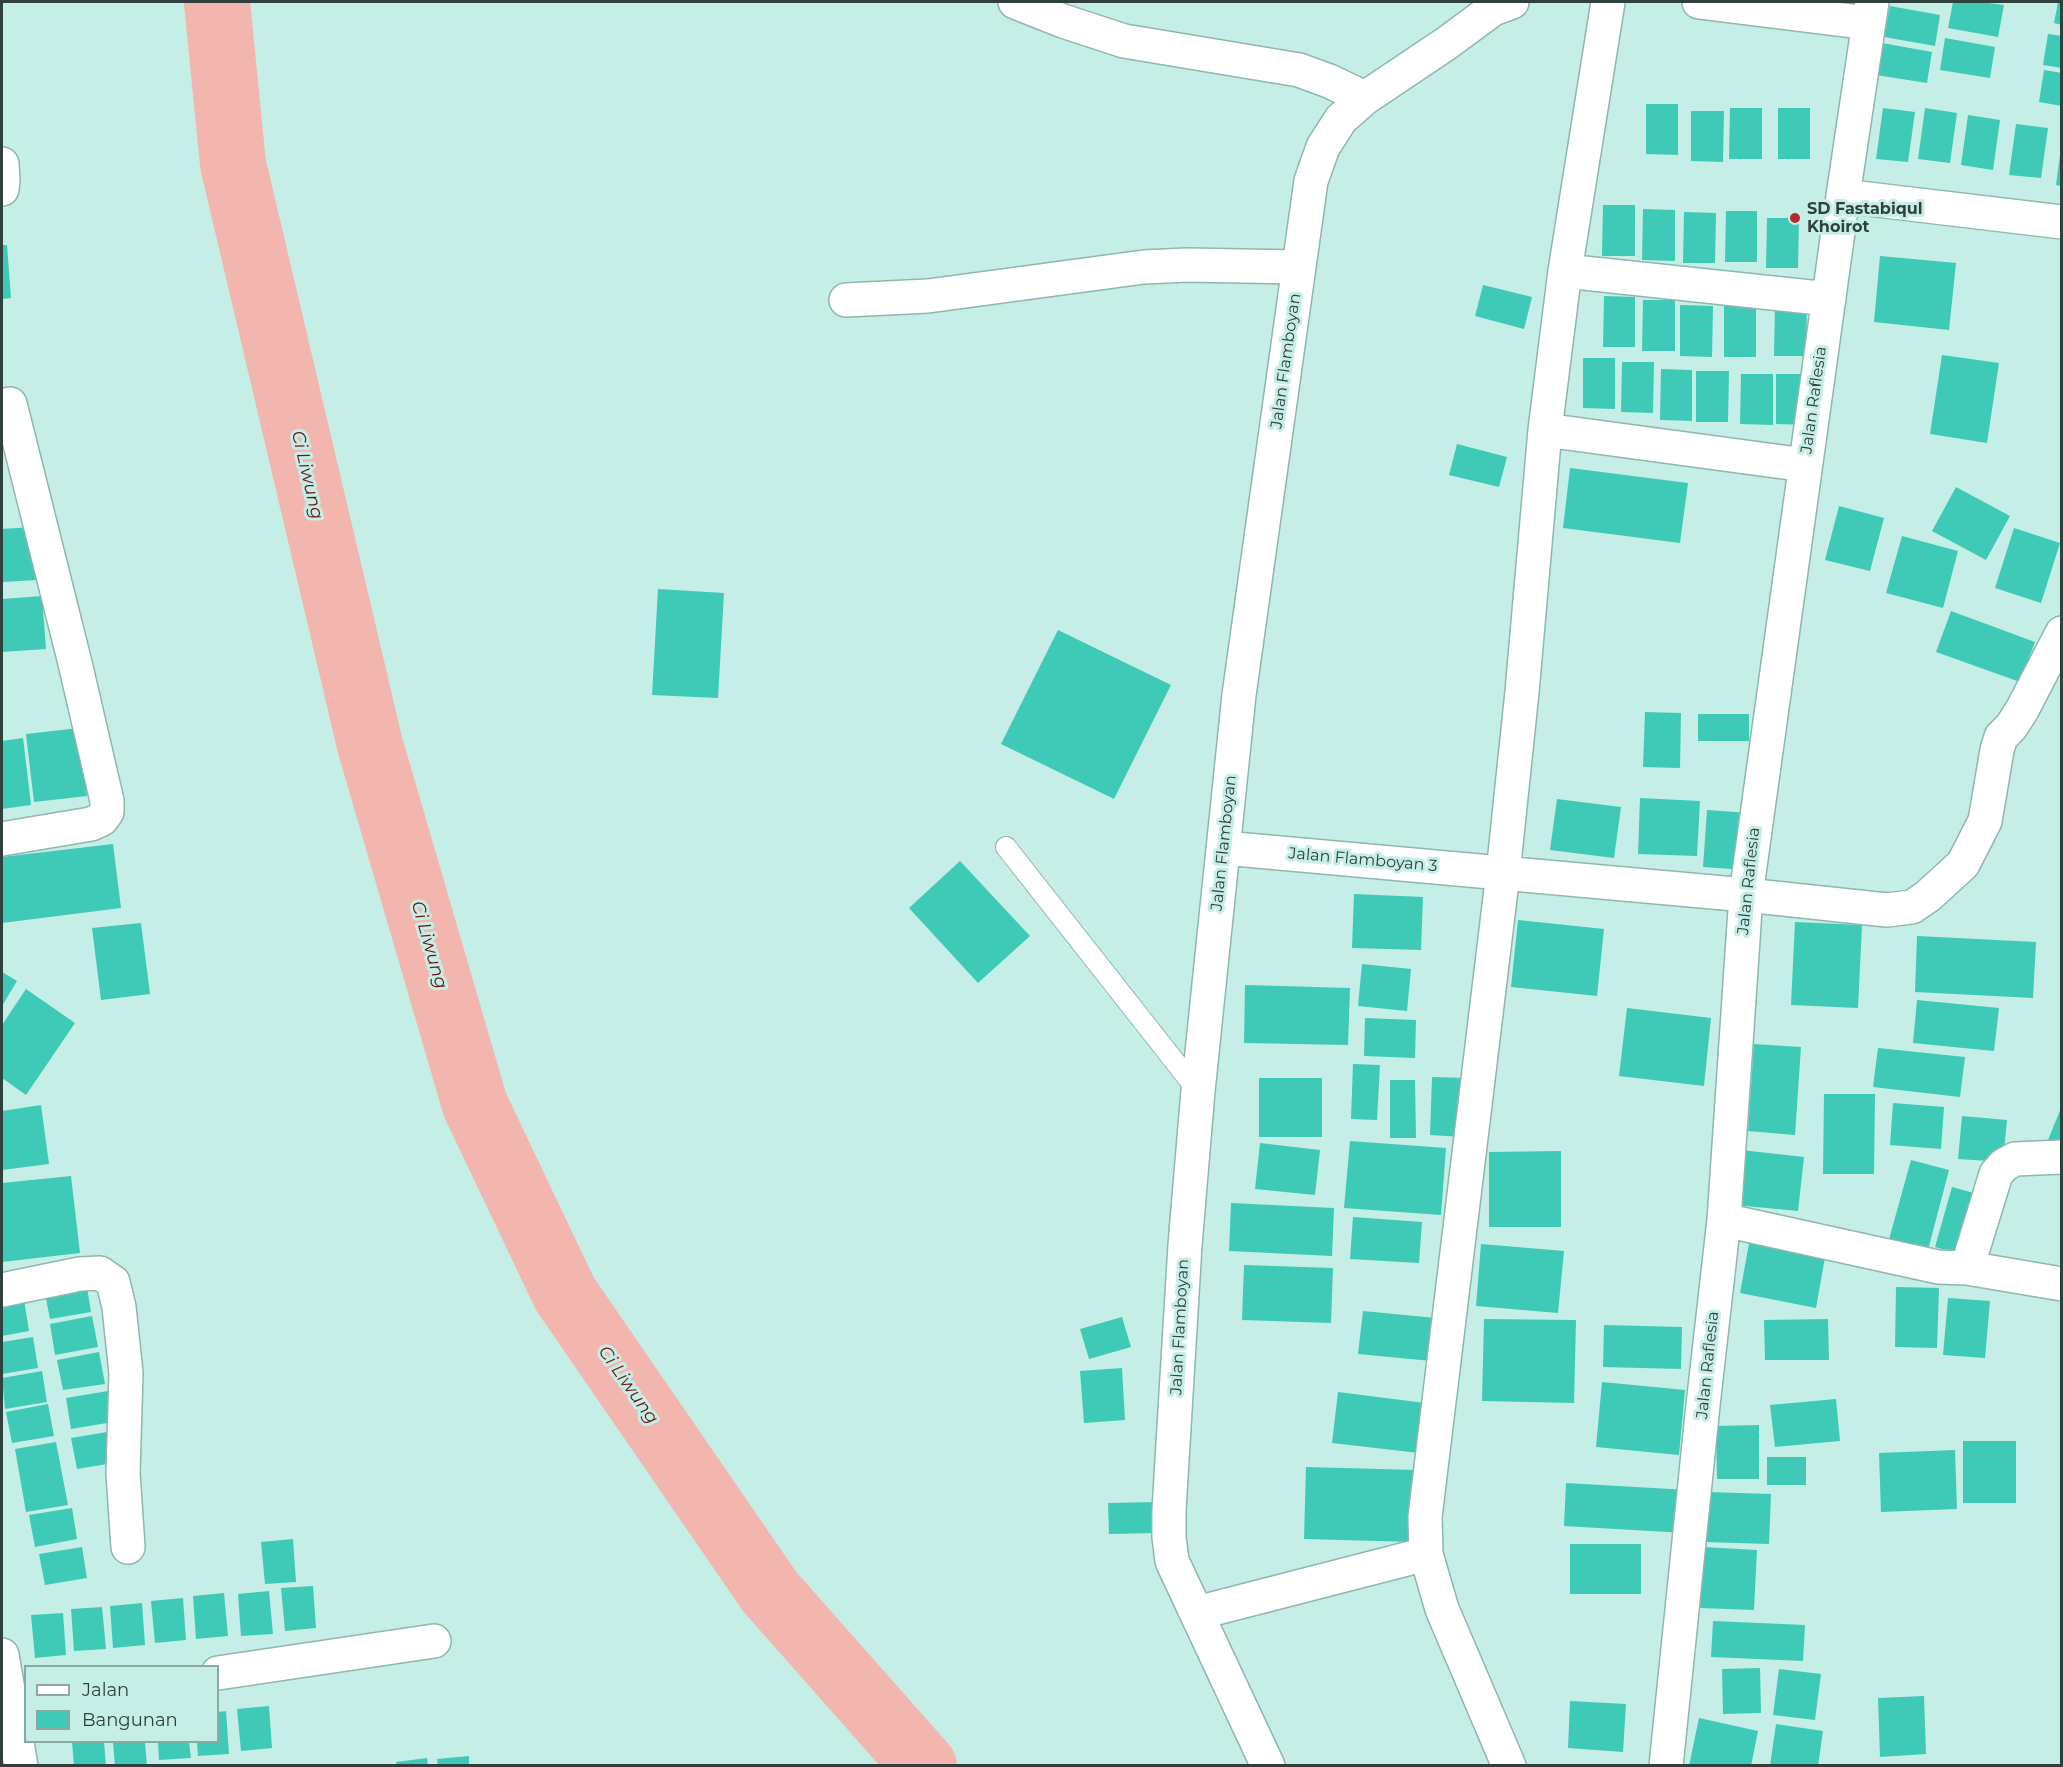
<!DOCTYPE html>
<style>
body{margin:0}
#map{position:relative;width:2063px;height:1767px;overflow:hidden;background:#c5eee6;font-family:Montserrat,sans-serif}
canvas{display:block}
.frame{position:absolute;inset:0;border:3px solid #30413d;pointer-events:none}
.legend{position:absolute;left:24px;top:1665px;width:195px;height:78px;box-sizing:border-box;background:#c5eee6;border:2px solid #89a9a2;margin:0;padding:8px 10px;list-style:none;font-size:18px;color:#30413d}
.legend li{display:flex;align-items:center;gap:12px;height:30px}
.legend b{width:30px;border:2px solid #89a9a2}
</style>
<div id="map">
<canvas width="2063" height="1767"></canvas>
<div class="frame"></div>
<ul class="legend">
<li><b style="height:8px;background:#fff"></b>Jalan</li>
<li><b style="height:16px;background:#3ecab7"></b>Bangunan</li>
</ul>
</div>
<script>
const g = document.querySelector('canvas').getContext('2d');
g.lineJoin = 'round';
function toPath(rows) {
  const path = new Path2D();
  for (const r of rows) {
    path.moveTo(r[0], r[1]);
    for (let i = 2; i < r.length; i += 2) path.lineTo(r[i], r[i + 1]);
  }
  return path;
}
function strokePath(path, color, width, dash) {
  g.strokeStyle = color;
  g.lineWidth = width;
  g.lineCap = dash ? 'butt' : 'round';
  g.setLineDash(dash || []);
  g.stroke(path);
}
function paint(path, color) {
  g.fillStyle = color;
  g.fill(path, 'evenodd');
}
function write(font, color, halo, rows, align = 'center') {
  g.font = font + ' Montserrat,sans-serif';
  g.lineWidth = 6;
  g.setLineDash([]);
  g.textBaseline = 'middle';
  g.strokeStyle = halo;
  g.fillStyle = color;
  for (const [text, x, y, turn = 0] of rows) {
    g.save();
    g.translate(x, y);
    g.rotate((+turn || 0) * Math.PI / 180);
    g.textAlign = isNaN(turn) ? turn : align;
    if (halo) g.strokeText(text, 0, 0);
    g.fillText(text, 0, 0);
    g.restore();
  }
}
strokePath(toPath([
 [217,2,233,164,370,745,475,1105,565,1294,770,1592,924,1766]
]), '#f3b6ae', 66);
paint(toPath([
 [1953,2,1981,2,2004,5,1998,37,1948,28],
 [2058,2,2062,2,2062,25,2054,23],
 [1890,6,1940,15,1935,46,1884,37],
 [2048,34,2062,36,2062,68,2043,65],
 [1945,38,1995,47,1990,78,1940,70],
 [1882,43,1932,52,1927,83,1876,75],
 [2044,70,2062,73,2062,106,2039,102],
 [1646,104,1678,104,1678,155,1646,154],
 [1730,108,1762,108,1762,159,1729,159],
 [1778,108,1810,108,1810,159,1778,159],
 [1883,108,1915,112,1908,162,1876,159],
 [1925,108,1957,113,1950,163,1918,159],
 [1691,111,1724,111,1723,162,1691,161],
 [1968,115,2000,120,1993,170,1961,165],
 [2016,124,2048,128,2041,178,2009,175],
 [2060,155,2062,155,2062,186,2056,185],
 [1603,205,1635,205,1635,256,1602,256],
 [1643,209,1675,210,1675,261,1642,260],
 [1726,211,1757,211,1757,262,1725,262],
 [1684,212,1716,213,1715,263,1683,263],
 [1767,218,1799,218,1798,268,1766,268],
 [2,245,7,245,11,298,2,299],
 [1880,256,1956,263,1949,330,1874,322],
 [1483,285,1532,297,1524,329,1475,316],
 [1604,296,1635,297,1635,347,1603,347],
 [1643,300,1675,300,1675,351,1642,351],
 [1680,305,1713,306,1712,357,1680,356],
 [1775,305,1807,305,1806,356,1774,356],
 [1724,306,1756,306,1756,357,1724,357],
 [1942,355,1999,363,1987,443,1930,434],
 [1583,358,1615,358,1615,409,1583,408],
 [1622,362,1654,362,1653,413,1621,412],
 [1661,369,1692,370,1692,421,1660,420],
 [1696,371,1729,371,1728,422,1696,422],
 [1741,374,1773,374,1773,425,1740,424],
 [1776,374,1809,374,1808,425,1776,424],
 [1457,444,1507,457,1499,487,1449,475],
 [1570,468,1688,483,1680,543,1563,528],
 [1956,487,2010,516,1986,560,1932,531],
 [1839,506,1884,518,1870,571,1825,560],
 [33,527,37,580,2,582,2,529],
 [2014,528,2060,543,2041,603,1995,588],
 [1902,536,1958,551,1943,608,1886,593],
 [658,589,724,593,718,698,652,695],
 [42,596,46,649,2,652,2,599],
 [1951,611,2035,642,2020,682,1936,652],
 [1058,630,1171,685,1114,799,1001,744],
 [1645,712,1681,713,1680,768,1643,767],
 [1698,714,1749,714,1749,741,1698,741],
 [79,728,87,796,34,802,26,734],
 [23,738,31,805,2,809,2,741],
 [1640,798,1700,801,1697,856,1638,854],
 [1557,799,1621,807,1614,858,1550,850],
 [1707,810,1750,813,1746,870,1703,867],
 [113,844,121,908,2,923,2,857],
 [960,861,1030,936,978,983,909,908],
 [1354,894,1423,897,1421,950,1352,948],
 [1518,920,1604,929,1597,996,1511,987],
 [1795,922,1862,925,1858,1008,1791,1005],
 [141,923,150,994,101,1000,92,928],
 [1917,936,2036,942,2033,998,1915,992],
 [1362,964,1411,969,1407,1011,1358,1006],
 [2,972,17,981,2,1006],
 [1245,985,1350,988,1348,1045,1244,1043],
 [26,989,75,1023,26,1095,2,1078,2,1025],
 [1917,1000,1999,1008,1994,1051,1913,1043],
 [1627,1008,1711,1018,1704,1086,1619,1076],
 [1365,1018,1416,1020,1415,1058,1364,1056],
 [1754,1044,1801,1047,1795,1135,1748,1131],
 [1878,1048,1965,1057,1960,1097,1873,1087],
 [1353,1064,1380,1065,1377,1120,1351,1119],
 [1432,1077,1465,1078,1463,1137,1430,1135],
 [1259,1078,1322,1078,1322,1137,1259,1137],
 [1390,1080,1415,1080,1416,1138,1390,1138],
 [1824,1094,1875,1094,1874,1174,1823,1174],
 [1893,1103,1944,1107,1941,1149,1890,1145],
 [41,1105,49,1164,2,1170,2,1111],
 [2061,1108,2062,1108,2062,1146,2048,1140],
 [1962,1116,2007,1120,2003,1162,1958,1159],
 [1350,1141,1446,1148,1441,1215,1344,1208],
 [1260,1143,1320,1150,1315,1195,1255,1189],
 [1741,1150,1804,1157,1798,1211,1735,1205],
 [1561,1151,1561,1227,1489,1227,1489,1152],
 [1911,1160,1949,1170,1927,1254,1888,1243],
 [71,1176,80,1253,2,1262,2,1183],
 [1952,1187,1981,1195,1963,1255,1935,1247],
 [1231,1203,1334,1208,1332,1256,1229,1251],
 [1353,1217,1422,1222,1419,1263,1350,1259],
 [1750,1238,1826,1252,1816,1308,1740,1293],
 [1481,1244,1564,1251,1558,1313,1476,1306],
 [1244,1265,1333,1268,1331,1323,1242,1320],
 [86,1281,91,1312,50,1319,44,1289],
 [1896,1287,1939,1288,1937,1348,1895,1347],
 [1948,1298,1990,1301,1985,1358,1943,1355],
 [24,1300,29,1331,2,1336,2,1304],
 [1363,1311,1446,1319,1442,1362,1358,1354],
 [92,1316,98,1347,55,1355,50,1324],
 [1122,1317,1131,1347,1089,1359,1080,1329],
 [1484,1319,1576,1320,1574,1403,1482,1401],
 [1828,1319,1829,1360,1765,1360,1764,1320],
 [1604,1325,1682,1327,1681,1369,1603,1367],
 [33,1337,38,1368,2,1374,2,1342],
 [99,1352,105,1384,63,1390,57,1360],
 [1122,1368,1125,1420,1084,1423,1080,1371],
 [42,1371,47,1402,5,1409,2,1378],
 [1602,1382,1685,1390,1679,1455,1596,1447],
 [108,1391,113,1422,71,1429,66,1398],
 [1338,1392,1425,1403,1419,1453,1332,1443],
 [1836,1399,1840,1441,1775,1447,1770,1405],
 [48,1404,54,1436,12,1443,6,1412],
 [1759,1425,1759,1479,1717,1479,1716,1426],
 [113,1431,119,1462,77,1469,71,1438],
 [1963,1441,2016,1441,2016,1503,1963,1503],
 [56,1442,68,1505,26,1512,15,1449],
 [1955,1450,1957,1509,1881,1512,1879,1453],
 [1767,1457,1806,1457,1806,1485,1767,1485],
 [1306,1467,1417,1470,1415,1542,1304,1539],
 [1566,1483,1688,1490,1685,1533,1564,1526],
 [1707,1492,1771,1494,1769,1544,1705,1542],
 [1158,1502,1159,1533,1109,1534,1108,1503],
 [72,1508,77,1539,35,1547,29,1515],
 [293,1539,296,1582,265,1584,261,1542],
 [1570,1544,1641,1544,1641,1594,1570,1594],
 [82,1547,87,1578,45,1585,39,1554],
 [1703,1547,1757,1550,1754,1610,1700,1608],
 [313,1586,316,1628,285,1631,281,1588],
 [269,1591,273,1634,241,1636,238,1594],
 [224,1593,228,1636,196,1639,193,1596],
 [183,1598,186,1640,155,1643,151,1601],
 [142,1603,145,1645,113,1648,110,1606],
 [102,1607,106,1649,74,1651,71,1609],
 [63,1613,66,1655,35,1658,31,1615],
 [1713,1621,1805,1625,1803,1661,1711,1657],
 [1760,1668,1761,1713,1723,1714,1722,1669],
 [1779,1669,1821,1674,1815,1720,1773,1715],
 [1924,1696,1926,1754,1880,1757,1878,1698],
 [1570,1701,1626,1704,1623,1752,1568,1748],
 [269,1706,272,1748,241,1751,237,1709],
 [226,1711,229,1754,198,1756,197,1742,218,1742,218,1712],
 [1699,1718,1758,1731,1751,1766,1689,1766],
 [1776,1724,1823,1731,1818,1766,1770,1766],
 [72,1742,104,1742,106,1766,74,1766],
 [113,1742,145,1742,147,1766,115,1766],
 [158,1742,189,1742,191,1758,159,1760],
 [469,1756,469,1766,438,1766,437,1759],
 [427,1758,428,1766,397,1766,396,1762]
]), '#3ecab7');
const service = toPath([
 [1006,847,1198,1091]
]);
const minor = toPath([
 [1015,2,1063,21,1124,41,1299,70,1329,81,1365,98],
 [1699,2,1868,23],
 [2,164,3,181,2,189],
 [1843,196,2062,222],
 [1565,271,1829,299],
 [846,300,928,296,1144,267,1187,265,1299,267],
 [1545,430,1805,465],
 [2,839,91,824,102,819,107,812,107,801,75,663,10,404],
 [1224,848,1746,895,1887,910,1912,907,1928,896,1963,864,1985,821,1997,750,2001,737,2011,727,2022,710,2062,633],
 [1724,1220,1938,1267,1967,1268,1996,1174,2004,1165,2015,1159,2062,1157],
 [1967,1268,2062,1284],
 [2,1290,80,1274,100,1273,113,1282,119,1307,126,1373,123,1473,128,1547],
 [1197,1613,1426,1554],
 [2,1655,21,1766],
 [218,1673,434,1641],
 [1268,1766,1172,1561,1169,1537,1169,1510,1185,1245,1198,1091,1239,695,1311,181,1323,147,1341,119,1365,98,1447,43,1493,9,1512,2],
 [1509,1766,1442,1609,1426,1554,1425,1517,1503,873,1522,692,1545,430,1565,271,1608,2],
 [1666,1766,1703,1405,1724,1220,1746,895,1843,196,1872,2]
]);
strokePath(service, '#8fb6af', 22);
strokePath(minor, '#8fb6af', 36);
strokePath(service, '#fff', 20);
strokePath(minor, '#fff', 33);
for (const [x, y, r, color] of [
 [1795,218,6,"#b92a26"]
]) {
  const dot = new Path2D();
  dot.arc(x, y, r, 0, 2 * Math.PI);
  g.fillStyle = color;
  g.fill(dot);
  strokePath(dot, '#c5eee6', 2);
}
write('bold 16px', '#30413d', '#c5eee6', [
 ["SD Fastabiqul",1807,209],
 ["Khoirot",1807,227]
], 'left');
write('16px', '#30413d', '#c5eee6', [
 ["Jalan Flamboyan",1286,361,-82],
 ["Jalan Raflesia",1814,400,-82],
 ["Jalan Flamboyan",1224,843,-84],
 ["Jalan Flamboyan 3",1363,860,5],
 ["Jalan Raflesia",1749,881,-84],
 ["Jalan Flamboyan",1180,1327,-87],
 ["Jalan Raflesia",1708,1365,-84]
]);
write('italic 18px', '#6c1613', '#c5eee6', [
 ["Ci Liwung",307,475,77],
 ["Ci Liwung",429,945,74],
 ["Ci Liwung",628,1385,55]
]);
</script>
